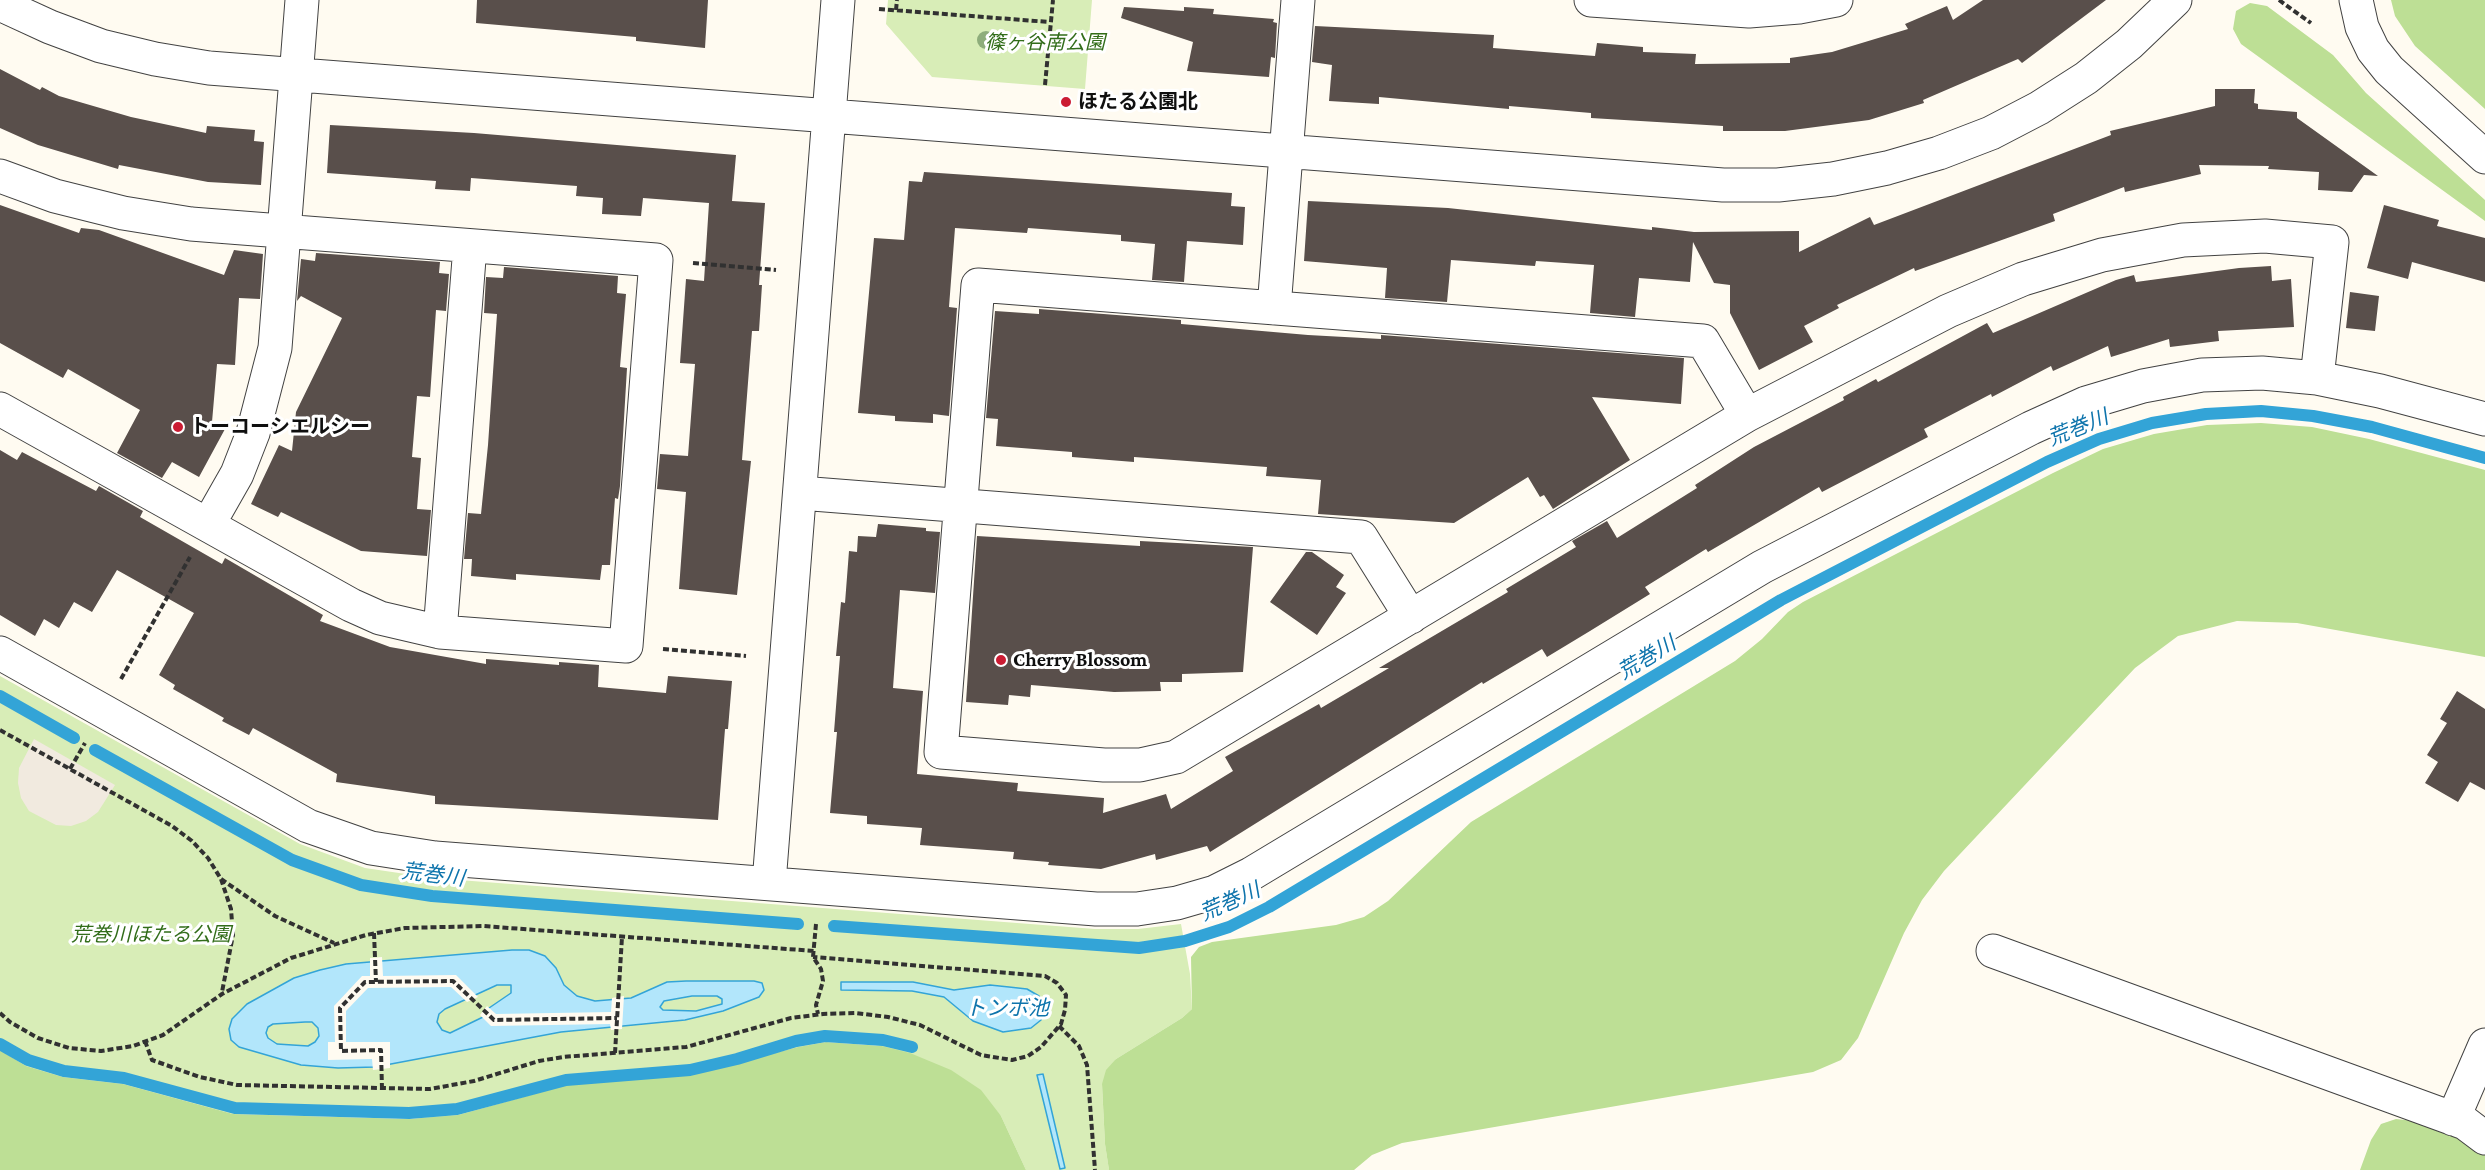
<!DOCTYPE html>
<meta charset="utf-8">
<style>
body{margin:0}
canvas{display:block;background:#fffbf1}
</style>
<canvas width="2485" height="1170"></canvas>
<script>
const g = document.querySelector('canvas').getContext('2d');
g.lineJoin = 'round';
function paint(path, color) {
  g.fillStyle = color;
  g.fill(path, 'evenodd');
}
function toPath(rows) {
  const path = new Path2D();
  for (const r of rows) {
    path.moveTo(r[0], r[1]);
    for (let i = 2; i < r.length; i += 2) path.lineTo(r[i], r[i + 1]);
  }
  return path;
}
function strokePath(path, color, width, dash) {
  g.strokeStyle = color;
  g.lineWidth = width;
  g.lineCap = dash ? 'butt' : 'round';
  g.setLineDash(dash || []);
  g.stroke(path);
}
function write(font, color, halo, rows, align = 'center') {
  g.font = font + ' "Crimson Pro","Noto Sans JP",serif';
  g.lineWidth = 6;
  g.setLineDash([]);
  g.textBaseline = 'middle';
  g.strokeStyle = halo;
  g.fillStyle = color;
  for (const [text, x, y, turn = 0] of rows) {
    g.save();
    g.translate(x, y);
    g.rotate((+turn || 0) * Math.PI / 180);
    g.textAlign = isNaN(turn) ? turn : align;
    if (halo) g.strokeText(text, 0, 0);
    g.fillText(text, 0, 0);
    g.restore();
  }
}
paint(toPath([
 [888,0,1092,0,1085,89,932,77,886,24],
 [0,676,300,844,365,868,433,878,1095,929,1138,929,1181,924,1190,974,1192,1009,1182,1018,1116,1059,1102,1085,1105,1144,1109,1170,1026,1170,1001,1116,882,1046,855,1042,826,1042,798,1047,691,1075,567,1085,458,1115,433,1118,233,1114,123,1084,63,1077,26,1066,0,1050]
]), '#d8edb7');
paint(toPath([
 [2391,0,2485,0,2485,109,2415,46,2395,16],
 [2250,3,2267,6,2333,55,2366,93,2485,200,2485,221,2241,44,2233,29,2236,11],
 [2261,423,2312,427,2369,439,2485,470,2485,657,2297,623,2237,621,2178,636,2135,668,1944,871,1922,900,1904,933,1858,1038,1841,1060,1813,1072,1402,1143,1372,1155,1354,1170,1109,1170,1105,1144,1102,1084,1106,1070,1116,1059,1182,1018,1192,1009,1191,957,1199,947,1212,942,1336,925,1364,917,1388,901,1471,822,1735,661,1762,639,1788,612,1803,602,2053,473,2103,449,2154,434,2207,425],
 [826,1042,882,1046,910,1053,951,1070,981,1090,1001,1116,1026,1170,0,1170,0,1050,26,1066,63,1077,123,1084,233,1114,409,1119,458,1115,567,1085,691,1075,798,1047],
 [2396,1119,2415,1121,2458,1138,2485,1155,2485,1170,2360,1170,2371,1140,2381,1124]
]), '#bddf95');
paint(toPath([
 [34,739,115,785,98,812,86,821,71,826,56,825,29,811,21,798,18,783,19,768]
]), '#f1eadf');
const water = toPath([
 [512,950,529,950,545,956,556,968,564,985,577,996,595,1001,631,998,667,982,686,981,754,981,762,983,764,990,759,997,723,1011,685,1020,561,1032,375,1067,338,1068,301,1065,239,1047,231,1040,229,1029,232,1019,247,1004,294,978,320,970,346,964,512,950],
 [497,985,511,985,511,993,489,1008,483,1017,450,1033,442,1030,437,1022,439,1014,445,1009,497,985],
 [692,996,717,996,722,999,722,1004,696,1011,663,1010,660,1007,664,1001,692,996],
 [305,1022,312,1022,318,1028,319,1036,315,1042,308,1046,277,1044,268,1038,266,1033,268,1027,273,1024,305,1022],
 [841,982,913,982,954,990,990,985,1009,987,1027,989,1039,996,1045,1007,1041,1020,1031,1028,1003,1032,973,1021,944,997,912,991,841,990,841,982],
 [1043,1074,1065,1168,1060,1169,1037,1075,1043,1074]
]);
paint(water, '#b2e6fb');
strokePath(water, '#33a4d7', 1.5);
paint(toPath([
 [382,957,383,976,456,975,478,997,467,1002,451,987,368,988,346,1011,346,1042,390,1042,390,1068,373,1070,372,1059,328,1060,328,1042,335,1042,334,1006,362,976,370,976,370,958],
 [624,996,622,1029,611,1030,610,1024,491,1026,480,1015,487,1006,496,1014,611,1012,612,998]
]), '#fffbf1');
strokePath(toPath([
 [0,696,74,738],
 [95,750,292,860,361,885,432,896,798,924],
 [834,926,1139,948,1185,941,1229,927,1269,907,1781,600,2047,462,2099,439,2152,423,2206,414,2261,411,2313,416,2372,427,2485,458],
 [0,1044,28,1060,64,1071,124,1078,235,1108,409,1113,457,1109,566,1080,690,1070,737,1059,796,1041,825,1036,883,1040,912,1047]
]), '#33a4d7', 12);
paint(toPath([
 [477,0,708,0,705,48,636,41,636,37,476,23],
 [1983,0,2106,0,2022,63,2018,59,1923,100,1924,103,1869,120,1785,131,1723,131,1723,126,1591,118,1591,113,1509,106,1509,109,1379,97,1379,104,1329,101,1332,65,1312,62,1315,26,1494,35,1493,48,1595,56,1597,43,1643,47,1643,52,1696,54,1695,64,1790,63,1790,58,1832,52,1908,29,1905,24,1947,6,1953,20],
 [1124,7,1184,11,1184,7,1214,9,1213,14,1274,19,1273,22,1277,23,1275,58,1271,57,1269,77,1187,71,1193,42,1121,18],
 [0,69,40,90,42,87,59,96,131,117,206,133,207,126,255,130,254,141,264,142,261,185,208,182,119,165,118,169,38,145,0,128],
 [2215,89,2255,89,2254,103,2258,104,2258,109,2297,112,2297,118,2378,176,2364,175,2352,192,2318,190,2319,172,2268,169,2269,166,2199,165,2201,174,2125,192,2124,187,2053,214,2055,221,1915,271,1914,268,1837,305,1839,308,1804,326,1813,342,1759,370,1730,313,1730,285,1714,283,1693,242,1690,282,1639,278,1635,317,1590,313,1594,265,1536,261,1535,266,1451,260,1447,302,1385,298,1387,268,1304,261,1308,201,1448,208,1652,230,1652,227,1694,232,1799,231,1799,252,1870,217,1874,225,2111,135,2110,131,2215,106],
 [330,125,474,133,736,155,732,201,765,203,759,285,762,285,759,331,752,331,742,460,751,461,737,595,679,589,686,492,657,489,660,454,688,456,695,364,680,363,686,279,704,281,709,203,643,198,641,216,602,214,603,198,576,196,577,186,471,178,470,191,435,189,436,181,327,173],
 [924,172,1232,193,1231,206,1245,207,1243,245,1187,241,1184,282,1152,280,1155,244,1121,241,1121,235,1028,228,1027,233,955,228,949,307,957,308,949,416,933,414,933,423,895,421,895,416,858,413,874,238,904,240,909,181,922,182],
 [0,205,79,233,81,228,99,230,224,275,234,250,263,254,260,299,239,298,235,365,217,364,212,422,225,429,199,477,172,462,162,478,117,453,140,410,68,369,63,378,0,343],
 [2384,205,2439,220,2437,226,2485,238,2485,282,2412,262,2408,279,2367,268],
 [316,253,440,262,439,273,449,274,446,311,436,310,430,397,417,396,412,457,421,458,417,509,431,510,427,556,361,551,281,512,278,517,251,504,279,445,292,451,296,412,342,318,301,296,297,301,301,259,315,261],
 [2271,266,2272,281,2291,279,2294,327,2218,331,2219,341,2170,347,2169,339,2111,357,2108,346,2053,371,2051,366,1992,397,1991,394,1924,429,1928,437,1822,492,1819,487,1708,552,1706,549,1645,587,1650,594,1590,631,1547,657,1542,649,1483,684,1482,682,1210,852,1207,846,1156,860,1155,854,1101,869,1048,865,1049,862,1013,859,1014,852,920,845,922,828,867,824,867,816,830,813,837,732,834,732,840,656,836,656,841,602,845,603,849,551,857,552,858,536,876,537,878,524,926,528,926,531,940,532,935,593,900,590,893,688,923,691,917,774,1018,783,1017,791,1104,798,1103,813,1166,794,1171,809,1233,771,1225,757,1319,704,1321,708,1389,668,1379,668,1508,592,1506,589,1576,547,1572,541,1607,521,1617,538,1697,488,1695,485,1754,447,1844,400,1843,397,1876,379,1878,382,1987,323,1993,333,2116,280,2134,275,2136,282,2239,268],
 [504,267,618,276,617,293,626,294,620,367,627,368,620,486,618,499,615,498,610,565,602,565,600,580,516,574,516,580,471,576,472,559,464,559,468,513,481,514,488,445,497,314,484,313,486,277,503,278],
 [2350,292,2379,296,2375,331,2346,328],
 [1039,309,1181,320,1181,324,1308,335,1381,339,1381,335,1684,358,1681,404,1592,397,1630,460,1553,509,1544,495,1540,497,1528,477,1454,523,1318,514,1321,480,1266,476,1267,467,1134,457,1134,462,1072,457,1072,452,996,446,998,419,986,418,995,311,1039,314],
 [0,450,17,460,22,452,96,491,99,486,143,511,140,517,222,564,225,558,323,615,320,621,390,647,486,664,486,659,559,665,559,662,599,665,598,687,666,693,668,676,732,681,728,729,725,729,718,820,435,804,435,796,336,782,337,774,253,728,249,735,222,721,224,718,173,689,175,685,159,675,194,613,117,570,92,612,74,602,59,628,44,619,35,636,0,615],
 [977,536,1140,546,1140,541,1253,547,1243,672,1182,674,1182,682,1160,682,1161,691,1114,692,1031,685,1030,697,1009,695,1008,705,966,702],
 [1306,552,1312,552,1344,575,1336,587,1346,593,1317,635,1270,602],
 [2457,691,2485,709,2485,790,2470,782,2458,802,2425,783,2438,762,2427,755,2447,723,2440,719]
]), '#594f4b');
const minor = toPath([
 [1591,0,1749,11,1799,7,1836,0],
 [2356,0,2362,27,2373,50,2389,70,2485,157],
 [0,4,50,27,101,46,155,59,209,68,1723,185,1778,185,1833,179,1887,168,1939,153,1991,133,2039,108,2086,78,2129,44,2175,0],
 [0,176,55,196,123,213,191,224,656,260,626,646,440,632,380,618,351,605,0,409],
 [1274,308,1298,0],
 [1747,415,1703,341,978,285,941,752,1104,765,1140,765,1176,757,1747,415,1948,311,2023,279,2102,255,2183,240,2265,236,2332,242,2317,378],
 [800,493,1361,537,1411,617],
 [208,525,237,474,253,433,275,348,302,0],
 [440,632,470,246],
 [0,653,308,826,371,848,435,858,1096,909,1137,909,1177,903,1215,892,1251,874,1762,567,2031,428,2086,403,2143,386,2202,375,2262,373,2317,378,2380,391,2485,419],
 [769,883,838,0],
 [1993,951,2465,1123,2485,1138],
 [2453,1119,2485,1045]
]);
strokePath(minor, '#424242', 35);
strokePath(toPath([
 [2279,0,2311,23],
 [879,9,1049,22],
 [896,10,897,0],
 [1045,85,1053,0],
 [693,263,776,270],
 [663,649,746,656],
 [121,679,190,557],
 [0,730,172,826,192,841,208,858,221,879,231,909,233,935,222,992],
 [70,769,85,743],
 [221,879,275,916,334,943],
 [816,924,813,957,821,969,823,981,816,1005,818,1014],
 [374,933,376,982],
 [0,1013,10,1022,38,1038,69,1048,101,1051,133,1046,163,1035,222,994,291,958,366,935,405,928,483,926,814,951],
 [1059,1026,1079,1046,1087,1065,1095,1170],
 [145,1041,152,1060,200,1077,237,1085,430,1089,474,1081,539,1061,563,1057,686,1047,791,1018,823,1014,856,1013,888,1017,920,1025,981,1055,1012,1060,1028,1056,1041,1047,1061,1024,1065,1010,1066,995,1057,983,1045,976,813,957],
 [615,1053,622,937],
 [382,1089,381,1050,341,1051,340,1008,365,982,453,981,494,1020,617,1018]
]), '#313131', 4, [6, 3]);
strokePath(minor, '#fff', 33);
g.fillStyle = '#8ead7b';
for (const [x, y] of [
 [986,40]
]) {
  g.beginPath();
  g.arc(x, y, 9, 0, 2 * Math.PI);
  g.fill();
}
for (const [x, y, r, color] of [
 [1066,102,6,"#cb1c33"],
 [178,427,6,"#cb1c33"],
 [1001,660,6,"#cb1c33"]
]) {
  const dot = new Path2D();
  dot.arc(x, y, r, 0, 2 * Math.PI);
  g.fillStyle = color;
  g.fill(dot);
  strokePath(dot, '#fff', 2);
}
write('italic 20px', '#326d1a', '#fff', [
 ["篠ヶ谷南公園",1045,43],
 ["荒巻川ほたる公園",151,935]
]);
write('bold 20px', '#0f0f0f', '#fff', [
 ["ほたる公園北",1078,102],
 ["トーコーシエルシー",190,427],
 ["Cherry Blossom",1013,660]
], 'left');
write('italic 21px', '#0e74ac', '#fff', [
 ["荒巻川",2078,428,-22],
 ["荒巻川",1647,658,-31],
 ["荒巻川",433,875,7],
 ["荒巻川",1230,902,-24],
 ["トンボ池",1007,1009]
]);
</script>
